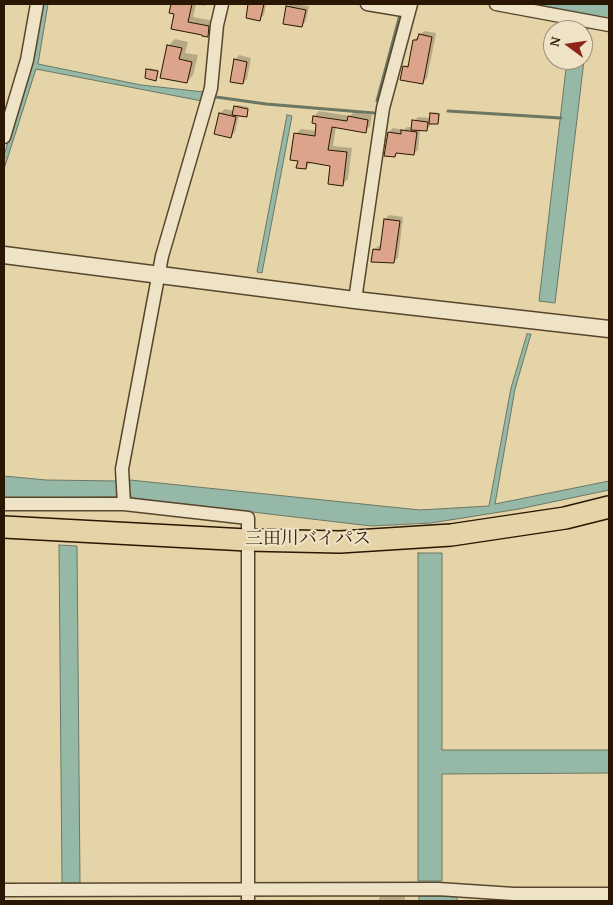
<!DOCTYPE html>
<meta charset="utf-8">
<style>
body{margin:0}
#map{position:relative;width:613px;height:905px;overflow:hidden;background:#e5d4a7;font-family:"Gentium Book Plus",serif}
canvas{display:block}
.frame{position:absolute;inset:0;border:5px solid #291603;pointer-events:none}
.north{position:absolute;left:543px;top:20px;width:50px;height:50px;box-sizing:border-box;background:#eee3c6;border:1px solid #9f9178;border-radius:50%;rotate:284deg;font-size:14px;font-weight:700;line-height:20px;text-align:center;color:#291603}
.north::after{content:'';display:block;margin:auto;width:18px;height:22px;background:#8f2418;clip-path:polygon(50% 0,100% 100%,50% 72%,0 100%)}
</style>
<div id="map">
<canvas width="613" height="905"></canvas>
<div class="frame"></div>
<div class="north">N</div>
</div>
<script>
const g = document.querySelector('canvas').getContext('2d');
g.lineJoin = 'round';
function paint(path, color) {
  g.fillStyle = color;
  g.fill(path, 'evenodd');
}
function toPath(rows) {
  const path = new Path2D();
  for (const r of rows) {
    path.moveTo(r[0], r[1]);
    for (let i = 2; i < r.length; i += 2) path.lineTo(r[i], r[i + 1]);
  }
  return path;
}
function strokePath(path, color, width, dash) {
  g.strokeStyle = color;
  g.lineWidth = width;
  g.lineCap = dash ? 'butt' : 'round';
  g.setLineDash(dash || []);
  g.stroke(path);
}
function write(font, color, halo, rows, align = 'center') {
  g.font = font + ' "Gentium Book Plus","Noto Serif JP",serif';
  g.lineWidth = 4.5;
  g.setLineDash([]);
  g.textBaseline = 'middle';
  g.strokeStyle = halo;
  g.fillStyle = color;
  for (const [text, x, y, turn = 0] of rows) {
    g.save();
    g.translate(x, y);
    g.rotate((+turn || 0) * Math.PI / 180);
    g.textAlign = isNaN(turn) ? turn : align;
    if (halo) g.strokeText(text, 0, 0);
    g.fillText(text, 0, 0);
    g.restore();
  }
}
const water = toPath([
 [43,4,48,4,38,64,141,85,204,92,202,101,36,69,4,169,4,155,33,62,43,4],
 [525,4,609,4,609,19,525,4],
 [572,25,588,27,555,303,539,301,567,60,583,60,583,30,571,30,572,25],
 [287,115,292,116,262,273,257,272,287,115],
 [527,334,531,334,515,389,495,504,609,481,609,490,519,509,431,523,371,526,133,498,128,492,130,480,420,510,489,506,511,388,527,334],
 [4,476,46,480,117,481,119,492,117,497,4,498,4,476],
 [59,545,77,546,80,883,62,883,59,545],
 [418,553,442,553,442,750,609,750,609,773,442,774,442,881,418,881,418,553],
 [419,896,457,896,457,901,419,901,419,896]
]);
paint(water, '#96b8a7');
strokePath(water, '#6a7765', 1);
paint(toPath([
 [172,4,207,4,204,6,196,4,193,17,214,21,213,31,207,36,203,35,176,13,170,12],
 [250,4,266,4,264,15,260,19,247,17],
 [291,4,309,6,306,21,302,26,287,7],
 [424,31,436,33,427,78,423,82,404,67,410,63,414,40],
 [175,39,188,42,185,53,198,55,193,75,187,82,168,46],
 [239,55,251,58,247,79,243,83,235,60],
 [149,68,159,70,156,79,148,70],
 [237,105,249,107,246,116,239,115,235,132,231,137,216,133,220,113,225,109,234,111],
 [319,111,350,116,354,112,372,115,370,126,365,131,336,126,333,146,352,148,348,179,343,184,331,165,311,162,305,168,299,160,296,134,301,129,317,131,318,123,314,116],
 [433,112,440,113,439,121,437,123,431,122,430,126,426,130,420,129,418,150,413,154,398,152,394,156,389,132,393,128,404,130,407,127,413,127,414,121,418,117,430,118],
 [389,215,403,217,398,258,393,262,374,250,378,246,382,247,385,219],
 [384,893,405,893,405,901,379,901,379,898]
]), '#0003');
strokePath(toPath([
 [216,97,266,104,374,113],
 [377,101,400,15],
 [448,111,561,118]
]), '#6a7765', 3);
const building = toPath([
 [171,4,192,4,188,22,209,26,208,37,202,36,202,35,171,29,174,14,169,13,171,4],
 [248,4,264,4,260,21,246,18,248,4],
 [286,6,306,10,302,27,283,24,286,6],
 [419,34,432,37,423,84,400,80,403,66,408,67,413,40,417,40,419,34],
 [167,45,182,48,179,59,192,62,187,83,160,78,167,45],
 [234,59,247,62,243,84,230,82,234,59],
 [146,69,158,71,156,81,145,78,146,69],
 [234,106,248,109,247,117,232,115,234,106],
 [219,113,236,117,231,138,214,134,219,113],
 [430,113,439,114,438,124,429,124,430,113],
 [313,116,347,121,348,116,368,120,366,133,332,127,328,150,347,152,343,186,328,184,330,166,307,162,306,169,296,168,298,161,290,160,294,133,315,136,316,124,312,123,313,116],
 [412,120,428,122,427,131,411,130,412,120],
 [401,130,417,132,414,155,396,153,395,157,384,156,388,132,401,134,401,130],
 [384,219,400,221,394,263,371,262,373,249,380,250,384,219]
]);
paint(building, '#dca48b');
strokePath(building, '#291603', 1);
const minor = toPath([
 [222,4,217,25,211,88,162,256,122,469,124,504,248,518,248,901],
 [367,4,409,11],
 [496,4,609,25],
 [4,137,27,60,37,4],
 [355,300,383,108,411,4],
 [4,504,124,504],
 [4,890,438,889,514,894,609,894]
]);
const tertiary = toPath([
 [4,255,355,300,609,329]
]);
const trunk = toPath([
 [4,527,247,540,340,542,451,535,565,518,609,507]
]);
strokePath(minor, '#58462c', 15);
strokePath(tertiary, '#58462c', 19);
strokePath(trunk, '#291603', 24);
strokePath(minor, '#eee3c6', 12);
strokePath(tertiary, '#eee3c6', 16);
strokePath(trunk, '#e5d4a7', 21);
write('18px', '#291603', '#eee3c6', [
 ["三田川バイパス",308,539]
]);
</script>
